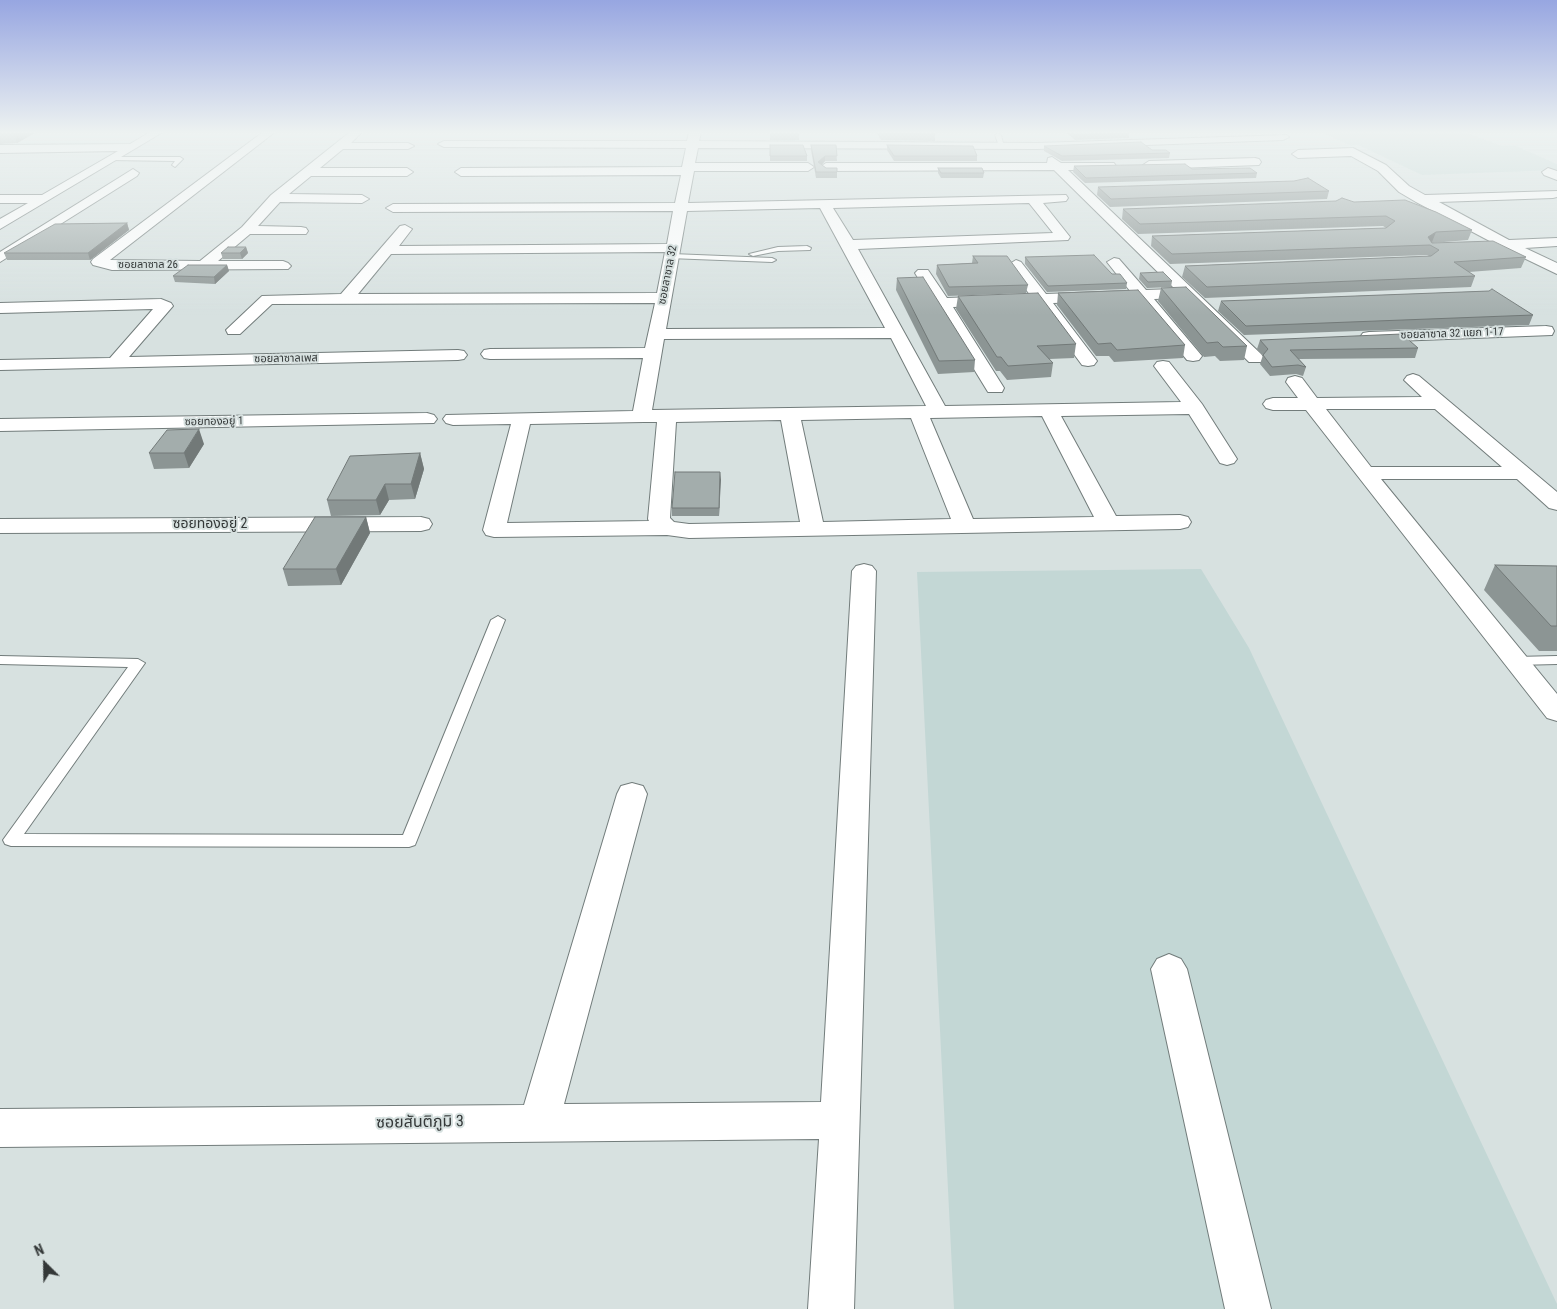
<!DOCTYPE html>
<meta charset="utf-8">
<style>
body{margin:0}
#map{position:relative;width:1557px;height:1309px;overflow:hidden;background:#d7e1e0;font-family:"Roboto Condensed",sans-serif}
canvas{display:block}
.north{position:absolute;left:20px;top:1239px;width:50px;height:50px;-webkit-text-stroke:4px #d7e1e0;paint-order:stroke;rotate:337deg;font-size:14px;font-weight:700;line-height:20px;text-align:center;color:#343838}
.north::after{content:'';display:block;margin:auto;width:18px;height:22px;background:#343838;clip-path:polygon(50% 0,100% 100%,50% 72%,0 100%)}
</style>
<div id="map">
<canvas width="1557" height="1309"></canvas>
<div class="north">N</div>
</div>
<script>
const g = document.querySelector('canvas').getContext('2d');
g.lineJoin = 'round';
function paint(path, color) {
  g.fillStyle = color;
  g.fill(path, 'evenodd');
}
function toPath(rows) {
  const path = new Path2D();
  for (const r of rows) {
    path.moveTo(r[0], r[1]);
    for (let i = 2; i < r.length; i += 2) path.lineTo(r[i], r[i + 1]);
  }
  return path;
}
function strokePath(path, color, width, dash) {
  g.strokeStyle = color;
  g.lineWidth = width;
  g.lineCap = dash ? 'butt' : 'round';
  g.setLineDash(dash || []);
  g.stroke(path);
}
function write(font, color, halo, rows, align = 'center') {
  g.font = font + ' "Roboto Condensed","Noto Sans Thai",sans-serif';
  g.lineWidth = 4;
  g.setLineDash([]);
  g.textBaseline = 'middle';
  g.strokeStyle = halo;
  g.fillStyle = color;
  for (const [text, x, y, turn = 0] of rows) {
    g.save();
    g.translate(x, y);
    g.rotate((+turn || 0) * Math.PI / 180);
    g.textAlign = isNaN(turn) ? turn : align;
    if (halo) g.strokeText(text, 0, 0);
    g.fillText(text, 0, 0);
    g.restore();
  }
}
paint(toPath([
 [1351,132,1465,132,1502,146,1516,146,1557,164,1557,170,1422,175,1358,145,1351,146,1325,134],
 [1201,569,1249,648,1557,1304,1557,1309,954,1309,917,572]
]), '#c3d7d5');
const lane = toPath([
 [998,133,1001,135,1004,147,999,146,995,135,998,133],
 [112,157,180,157,183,159,175,167,172,165,175,161,110,160,112,157],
 [807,246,811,248,810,250,778,251,753,256,749,254,778,247,807,246],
 [672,254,772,258,776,260,772,262,669,258,668,256,672,254],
 [498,616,505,620,415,845,409,847,11,846,5,844,3,840,128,667,0,664,0,656,138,659,145,663,24,834,403,835,491,620,498,616],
 [1557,656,1557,664,1516,665,1509,661,1516,657,1557,656]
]);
const street = toPath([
 [150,132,163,132,0,229,0,219,28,203,0,203,0,195,42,195,118,151,0,153,0,145,130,144,150,132],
 [263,132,275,132,110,260,200,261,242,227,271,195,350,132,362,132,351,143,408,143,414,146,408,149,343,149,320,168,407,168,413,172,407,176,311,176,289,194,362,195,369,199,362,203,280,202,258,226,301,227,306,228,308,231,306,234,250,234,218,261,283,261,288,263,291,266,288,269,112,270,93,265,91,262,93,259,263,132],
 [689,132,701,132,699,141,1037,143,1287,135,1289,137,1283,140,1037,149,698,148,695,163,808,163,814,167,808,171,694,171,688,203,1066,195,1068,198,1066,201,1043,203,1070,237,1068,240,858,249,945,406,1181,402,1154,366,1157,362,1163,361,1169,362,1202,404,1237,459,1234,463,1227,465,1220,463,1189,414,1061,416,1116,516,1180,515,1188,517,1191,522,1188,527,1180,529,689,538,667,535,494,537,486,535,483,530,511,424,453,425,446,423,443,419,446,415,633,411,643,358,490,359,484,358,481,354,484,350,490,349,645,348,655,303,272,304,240,334,228,334,226,330,262,296,341,294,400,226,405,225,412,229,399,246,667,244,673,211,393,212,386,208,393,204,675,203,681,175,461,176,455,172,461,168,682,167,686,148,444,147,438,144,444,141,687,141,689,132],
 [1029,203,1053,233,853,240,833,208,1029,203],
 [820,208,885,328,666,329,687,211,820,208],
 [665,252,657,293,358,294,391,254,665,252],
 [891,338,926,406,652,410,664,339,891,338],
 [1042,416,1094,517,973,519,930,418,1042,416],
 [911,418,951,519,823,522,801,420,911,418],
 [781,420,800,522,689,524,674,522,670,518,676,422,781,420],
 [644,422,657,422,648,519,649,521,507,523,530,424,644,422],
 [1353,148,1386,165,1409,186,1425,195,1557,191,1557,197,1553,198,1439,202,1509,240,1557,238,1557,246,1525,248,1557,263,1557,274,1501,247,1416,202,1399,192,1378,171,1351,156,1298,158,1292,154,1298,150,1353,148],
 [1052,157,1061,163,1114,163,1116,166,1110,170,1068,170,1261,354,1264,358,1261,362,1249,362,1184,298,1154,299,1202,356,1199,360,1193,361,1187,360,1137,300,1053,303,1097,361,1094,365,1088,366,1082,365,1037,304,953,307,1004,388,1002,392,988,392,915,273,918,270,928,270,947,298,1030,295,1008,265,1016,260,1021,262,1046,294,1130,291,1107,262,1114,258,1119,259,1146,290,1175,289,1054,170,826,171,820,167,826,163,1047,163,1048,158,1052,157],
 [1255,158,1259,159,1261,162,1259,165,1149,169,1143,165,1149,161,1255,158],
 [1548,168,1557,171,1557,180,1544,175,1542,172,1548,168],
 [133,169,139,173,137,176,0,262,0,252,133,169],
 [161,299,171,303,173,306,129,357,458,350,464,351,467,355,464,359,458,360,0,370,0,360,110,358,153,309,0,313,0,303,161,299],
 [1546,326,1552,327,1554,331,1552,335,1369,342,1363,341,1360,337,1363,333,1369,332,1546,326],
 [1413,374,1419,376,1557,492,1557,510,1549,508,1517,479,1381,479,1557,694,1557,721,1547,718,1306,410,1273,410,1266,408,1263,404,1266,400,1273,398,1298,398,1286,382,1288,378,1295,376,1302,378,1317,398,1422,397,1404,380,1407,376,1413,374],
 [1326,409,1435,409,1502,467,1371,467,1326,409],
 [427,413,434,415,437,419,434,423,0,431,0,419,427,413],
 [421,517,429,519,432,524,429,529,421,531,0,533,0,519,421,517],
 [864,564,872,566,876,571,854,1309,808,1309,819,1139,0,1147,0,1109,524,1105,617,794,621,786,632,783,643,786,647,794,564,1104,821,1102,852,571,856,566,864,564],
 [1169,954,1181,959,1187,969,1271,1309,1225,1309,1151,969,1157,959,1169,954]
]);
strokePath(lane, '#727c7b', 2);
strokePath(street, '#727c7b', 2);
paint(lane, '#fff');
paint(street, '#fff');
paint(toPath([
 [0,132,37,132,17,143,0,144],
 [770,132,799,132,799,140,770,140],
 [876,132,934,132,935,134,935,141,881,140],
 [1065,132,1128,132,1129,133,1129,138,1075,140],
 [770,145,807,156,807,161,770,161],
 [811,145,836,145,837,161,825,161,822,165,826,168,837,168,837,178,816,178,811,150],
 [887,145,977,156,977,161,894,161,887,150],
 [1044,146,1152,150,1170,153,1169,158,1062,161,1044,151],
 [1074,166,1192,169,1257,173,1256,178,1085,183,1073,172],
 [938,168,984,173,983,178,941,178,938,173],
 [1098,187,1329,191,1327,199,1110,207,1097,195],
 [1354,202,1472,230,1468,240,1432,243,1526,257,1521,268,1469,272,1475,276,1471,287,1205,298,1182,277,1185,266,1429,256,1427,255,1170,264,1151,246,1152,236,1386,228,1383,226,1138,234,1122,219,1123,209],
 [127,223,129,230,90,260,7,260,4,253],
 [246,247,248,253,242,259,223,259,221,253],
 [973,256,1028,285,1026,293,948,296,936,274,937,265,972,263],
 [1025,257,1112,274,1127,283,1126,289,1047,292,1025,264],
 [227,265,229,271,215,284,175,282,173,276],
 [1140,273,1172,281,1171,287,1147,288,1139,279],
 [897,278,975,360,974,372,938,374,896,290],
 [1161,288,1247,346,1244,360,1220,361,1215,356,1204,357,1158,301],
 [1489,291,1533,315,1529,325,1244,335,1218,311,1221,301],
 [1058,293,1185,345,1183,358,1114,362,1109,356,1096,356,1057,305],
 [958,296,1076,344,1074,358,1049,359,1053,363,1051,377,1007,380,1000,371,996,371,956,309],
 [1260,340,1418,348,1415,358,1299,359,1306,367,1303,376,1296,374,1270,376,1260,364,1263,355,1257,349],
 [204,444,189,468,154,469,149,453],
 [420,453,424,469,415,499,389,500,380,515,331,516,327,500],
 [720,472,719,516,672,516,672,508],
 [366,517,370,533,341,585,288,586,283,569],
 [1495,565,1557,566,1557,651,1539,651,1484,590]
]), '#8c9594');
paint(toPath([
 [13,132,37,132,17,143],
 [825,156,825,161,818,168,818,162],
 [127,223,129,230,90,260,88,253],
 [1436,232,1432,242,1428,245,1428,237],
 [246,247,248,253,242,259,240,253],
 [227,265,229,271,215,284,214,277],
 [199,429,204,444,189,468,184,453],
 [420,453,424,469,415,499,411,484],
 [720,472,721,480,719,516,719,508],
 [385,484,389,500,380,515,376,500],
 [366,517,370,533,341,585,336,569]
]), '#727978');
const building = toPath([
 [880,132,934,132,935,134,881,133,880,132],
 [1072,132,1128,132,1129,133,1076,135,1072,132],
 [1141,142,1152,150,1166,150,1170,153,1062,156,1044,146,1141,142],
 [770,145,803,145,807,156,770,156,770,145],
 [811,145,836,145,837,156,825,156,818,162,826,168,837,168,837,172,816,172,811,145],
 [887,145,973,146,977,156,894,156,887,145],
 [1185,164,1192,169,1250,168,1257,173,1086,178,1074,166,1185,164],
 [938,168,982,168,984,173,941,173,938,168],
 [1308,178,1329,191,1111,199,1098,187,1294,181,1308,178],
 [1342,198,1354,202,1405,200,1436,212,1472,230,1436,232,1428,237,1432,243,1493,241,1526,257,1454,262,1475,276,1207,287,1185,266,1431,256,1439,250,1430,245,1172,254,1152,236,1386,228,1395,221,1386,216,1140,224,1123,209,1336,201,1342,198],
 [127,223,88,253,4,253,55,224,127,223],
 [228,247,246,247,240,253,221,253,228,247],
 [1094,255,1112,274,1120,274,1127,283,1048,286,1025,257,1094,255],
 [973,256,1007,256,1028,285,949,287,937,265,978,263,973,256],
 [188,265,227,265,214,277,173,276,188,265],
 [1163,272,1172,281,1148,282,1140,273,1163,272],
 [923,277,975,360,939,361,897,278,923,277],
 [1186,287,1247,346,1223,347,1218,342,1207,343,1161,288,1186,287],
 [1492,289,1533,315,1246,326,1221,301,1489,291,1492,289],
 [1138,290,1185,345,1117,350,1111,343,1098,344,1058,293,1138,290],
 [1038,293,1076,344,1037,346,1053,363,1008,366,1001,357,997,357,958,296,1038,293],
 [1402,334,1418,348,1290,350,1306,367,1298,365,1272,367,1263,355,1268,349,1260,340,1402,334],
 [199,429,184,453,149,453,167,430,199,429],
 [420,453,411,484,385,484,376,500,327,500,350,456,420,453],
 [675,472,720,472,719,508,672,508,675,472],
 [315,517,366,517,336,569,283,569,315,517],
 [1495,565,1557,566,1557,626,1551,626,1495,565]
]);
paint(building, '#a3adac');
strokePath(building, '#727978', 1);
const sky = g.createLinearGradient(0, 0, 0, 315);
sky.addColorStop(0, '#97a6e1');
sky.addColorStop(0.42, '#edf2f1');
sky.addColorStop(1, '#edf2f100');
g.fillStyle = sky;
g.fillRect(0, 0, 1557, 315);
write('11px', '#343838', '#d7e1e0', [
 ["ซอยลาซาล 26",148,265],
 ["ซอยลาซาล 32",668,275,-79],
 ["ซอยลาซาล 32 แยก 1-17",1452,334,-2],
 ["ซอยลาซาลเพส",286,359,-1],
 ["ซอยทองอยู่ 1",214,422,-1]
]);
write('14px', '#343838', '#d7e1e0', [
 ["ซอยทองอยู่ 2",210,524]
]);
write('16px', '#343838', '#d7e1e0', [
 ["ซอยสันติภูมิ 3",420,1123,-1]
]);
</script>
